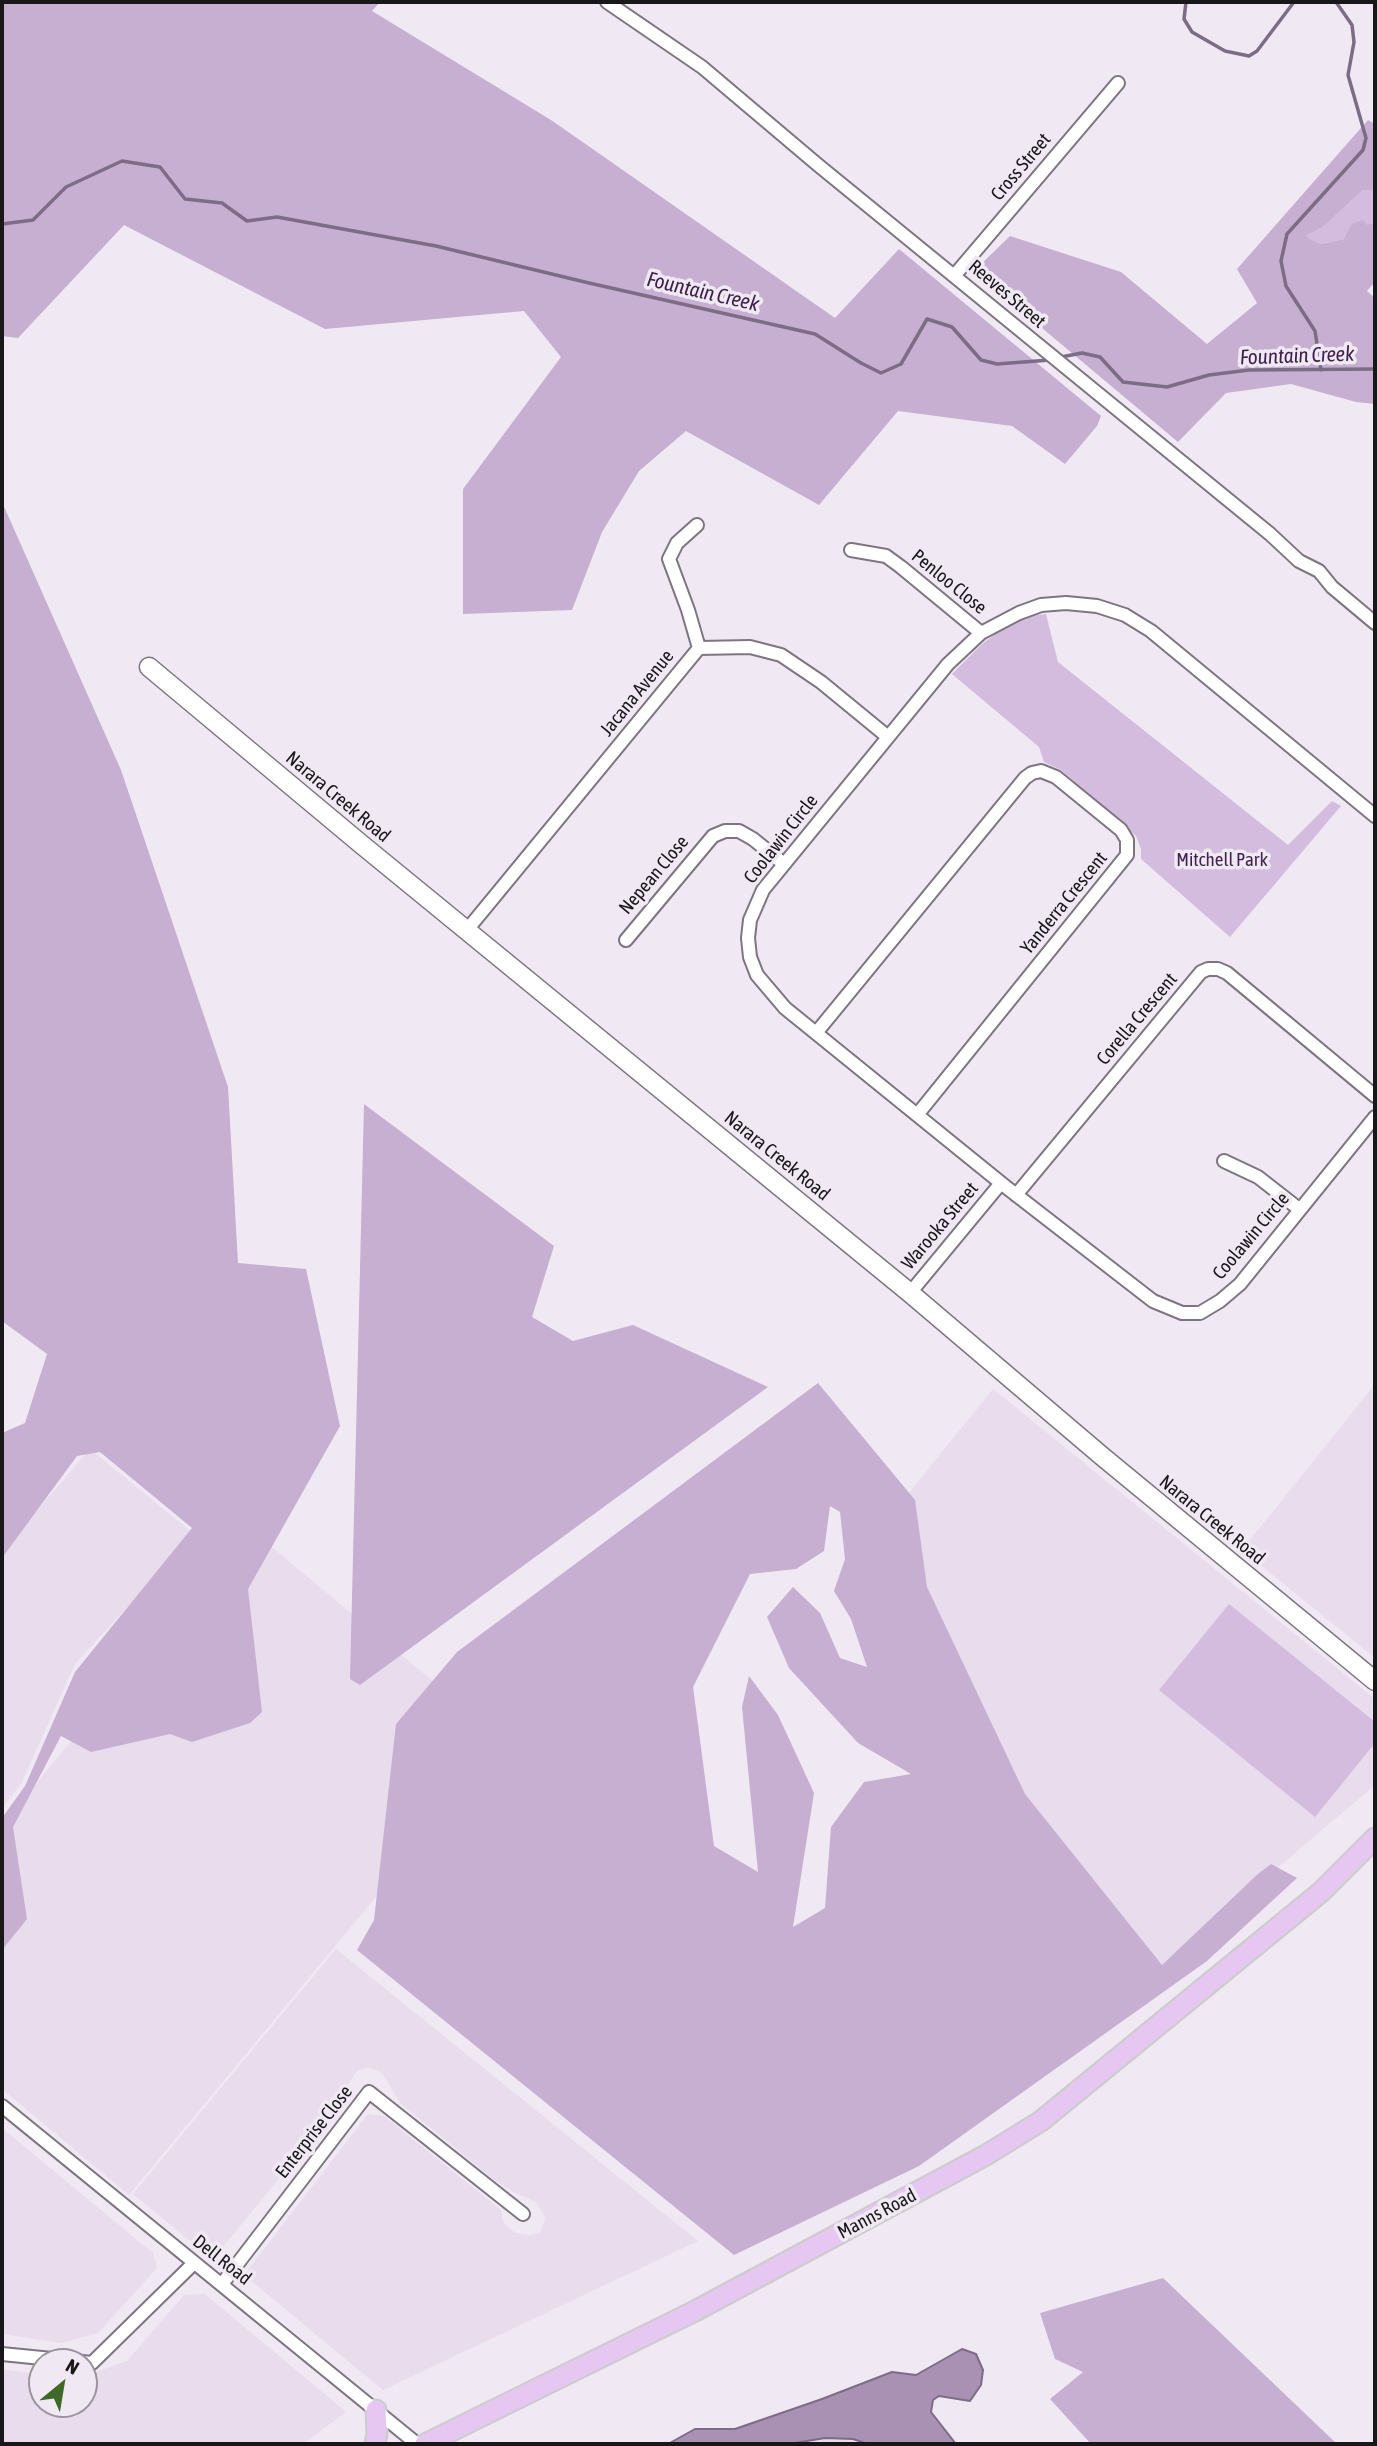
<!DOCTYPE html>
<style>
body{margin:0}
#map{position:relative;width:1377px;height:2446px;overflow:hidden;background:#f0e9f4;font-family:"Asap Condensed",sans-serif}
canvas{display:block}
.frame{position:absolute;inset:0;border:4px solid #1a171b;pointer-events:none}
.north{position:absolute;left:28px;top:2348px;width:70px;height:70px;box-sizing:border-box;background:#f0e9f4;border:2px solid #9a959d;border-radius:50%;rotate:30deg;font-size:19px;font-weight:700;line-height:28px;text-align:center;color:#1a171b}
.north::after{content:'';display:block;margin:auto;width:24px;height:32px;background:#3f6926;clip-path:polygon(50% 0,100% 100%,50% 72%,0 100%)}
</style>
<div id="map">
<canvas width="1377" height="2446"></canvas>
<div class="frame"></div>
<div class="north">N</div>
</div>
<script>
const g = document.querySelector('canvas').getContext('2d');
g.lineJoin = 'round';
function paint(path, color) {
  g.fillStyle = color;
  g.fill(path, 'evenodd');
}
function toPath(rows) {
  const path = new Path2D();
  for (const r of rows) {
    path.moveTo(r[0], r[1]);
    for (let i = 2; i < r.length; i += 2) path.lineTo(r[i], r[i + 1]);
  }
  return path;
}
function strokePath(path, color, width, dash) {
  g.strokeStyle = color;
  g.lineWidth = width;
  g.lineCap = dash ? 'butt' : 'round';
  g.setLineDash(dash || []);
  g.stroke(path);
}
function write(font, color, halo, rows, align = 'center') {
  g.font = font + ' "Asap Condensed",sans-serif';
  g.lineWidth = 7;
  g.setLineDash([]);
  g.textBaseline = 'middle';
  g.strokeStyle = halo;
  g.fillStyle = color;
  for (const [text, x, y, turn = 0] of rows) {
    g.save();
    g.translate(x, y);
    g.rotate((+turn || 0) * Math.PI / 180);
    g.textAlign = isNaN(turn) ? turn : align;
    if (halo) g.strokeText(text, 0, 0);
    g.fillText(text, 0, 0);
    g.restore();
  }
}
paint(toPath([
 [1375,1384,1375,1658,1242,1550],
 [993,1389,1375,1699,1375,1785,1162,1966,836,1583],
 [90,1449,194,1534,75,1664,22,1782,2,1809,2,1551],
 [249,1528,505,1741,129,2195,2,2089,2,1824],
 [336,1949,698,2241,383,2390,244,2275,368,2114,384,2116,501,2210,503,2222,515,2233,531,2235,540,2232,546,2218,536,2202,514,2192,493,2179,400,2103,382,2073,369,2067,357,2071,347,2086,342,2102,221,2249,210,2252,195,2245,133,2194],
 [2,2128,153,2253,157,2268,98,2333,61,2343,2,2334],
 [205,2294,346,2412,303,2444,2,2444,2,2369,42,2375,42,2404,84,2404,84,2376,127,2361,184,2295],
 [825,2438,853,2439,868,2444,789,2444]
]), '#e8dced');
paint(toPath([
 [1363,190,1375,191,1375,223,1344,239,1321,244,1308,239,1306,234,1323,227],
 [1046,614,1058,662,1288,845,1332,801,1341,806,1230,937,1141,859,1141,849,1136,836,1061,770,1044,762,1039,747,952,674,982,644,1019,617],
 [1229,1604,1375,1722,1375,1743,1315,1817,1159,1690]
]), '#d3bcdd');
paint(toPath([
 [2,2,380,2,372,11,551,120,835,318,899,249,1101,416,1097,426,1065,464,1012,426,898,411,819,505,686,431,639,471,602,532,572,610,463,614,463,489,561,357,524,311,325,329,124,225,18,338,2,336],
 [1368,120,1375,124,1375,191,1363,190,1323,227,1306,235,1309,239,1321,244,1344,239,1352,224,1363,220,1367,225,1375,223,1375,282,1367,291,1375,298,1375,404,1356,402,1291,384,1226,393,1178,442,974,271,1010,236,1121,272,1207,344,1257,303,1237,269],
 [2,502,121,770,228,1087,238,1263,306,1269,340,1426,248,1589,262,1712,250,1723,192,1742,170,1734,91,1752,61,1736,13,1827,27,1919,2,1950,2,1818,25,1786,75,1672,192,1528,100,1452,77,1456,2,1558,2,1433,25,1423,47,1354,2,1321],
 [364,1104,554,1246,532,1317,573,1341,633,1325,768,1387,360,1685,350,1679],
 [818,1383,915,1500,927,1587,1025,1794,1162,1965,1259,1873,1271,1864,1297,1878,1207,1961,919,2166,734,2255,357,1950,374,1920,396,1724,457,1652],
 [830,1506,840,1512,845,1559,834,1591,851,1619,867,1667,840,1658,820,1613,793,1587,767,1617,789,1668,858,1743,911,1774,864,1782,831,1827,825,1908,793,1927,814,1793,778,1715,749,1676,742,1707,758,1872,714,1846,693,1687,750,1574,796,1569,824,1551],
 [1163,2278,1337,2444,1091,2444,1050,2399,1083,2372,1055,2359,1040,2313]
]), '#c6afd1');
const water = toPath([
 [962,2349,976,2354,983,2370,981,2385,970,2401,939,2396,933,2400,931,2412,956,2444,868,2444,853,2439,825,2438,789,2444,668,2444,695,2429,735,2429,822,2399,892,2372,916,2375,962,2349]
]);
paint(water, '#a891b2');
strokePath(water, '#7d6c85', 2);
strokePath(toPath([
 [1186,2,1184,19,1192,32,1225,51,1249,56,1257,51,1294,2],
 [2,224,33,220,66,187,122,161,160,167,185,199,222,203,247,221,277,217,436,246,589,283,815,334,861,363,881,373,901,364,927,319,952,327,981,360,997,364,1050,360],
 [1061,357,1082,353,1100,357,1123,382,1167,387,1209,375,1249,370,1375,369],
 [1321,370,1315,331,1286,286,1281,261,1287,234,1363,150,1366,138,1348,75,1354,42,1352,25,1336,2]
]), '#7d6c85', 3.5);
const street = toPath([
 [607,2,702,67,818,165,1270,534,1299,561,1319,571,1332,587,1375,623],
 [954,276,1118,83],
 [697,525,677,543,669,559,688,610,699,648],
 [851,550,886,556,901,567,981,633],
 [1375,816,1151,631,1125,615,1097,606,1066,603,1041,605,1019,613,981,633,948,664,763,890,750,920,748,938,750,957,757,975,785,1008,1006,1187,1153,1301,1182,1313,1200,1313,1220,1301,1240,1284,1375,1117],
 [467,930,699,648,750,647,781,655,821,682,888,737],
 [626,940,713,836,725,831,739,831,753,839,784,864],
 [816,1033,1025,778,1032,773,1041,771,1056,777,1121,830,1127,840,1127,855,917,1115],
 [1224,1161,1258,1177,1299,1209],
 [1016,1195,1201,972,1208,969,1218,969,1227,973,1375,1096],
 [910,1293,1001,1183],
 [2,2106,417,2444],
 [222,2284,369,2092,523,2214],
 [2,2354,92,2363,194,2263]
]);
const secondary = toPath([
 [149,667,361,844,910,1293,1103,1457,1375,1681]
]);
const primary = toPath([
 [375,2444,377,2434,376,2410],
 [425,2444,695,2311,986,2155,1041,2121,1321,1892,1375,1838]
]);
strokePath(street, '#7d7680', 16);
strokePath(secondary, '#7d7680', 21);
strokePath(primary, '#cdcccd', 23);
strokePath(street, '#fff', 12);
strokePath(secondary, '#fff', 18);
strokePath(primary, '#e5c7f2', 19);
write('19px', '#1a171b', '#f0e9f4', [
 ["Cross Street",1021,167,-50],
 ["Reeves Street",1007,294,40],
 ["Penloo Close",949,582,39],
 ["Jacana Avenue",637,693,-51],
 ["Narara Creek Road",338,797,40],
 ["Coolawin Circle",781,839,-52],
 ["Nepean Close",654,875,-50],
 ["Yanderra Crescent",1064,903,-51],
 ["Corella Crescent",1137,1019,-50],
 ["Narara Creek Road",777,1156,39],
 ["Warooka Street",940,1226,-50],
 ["Coolawin Circle",1251,1236,-50],
 ["Narara Creek Road",1212,1520,39],
 ["Enterprise Close",314,2132,-52],
 ["Manns Road",877,2214,-28],
 ["Dell Road",222,2260,38]
]);
write('19px', '#42224e', '#f0e9f4', [
 ["Mitchell Park",1222,860]
]);
write('italic 21px', '#3f204c', '#f0e9f4', [
 ["Fountain Creek",703,292,13],
 ["Fountain Creek",1297,356,-2]
]);
</script>
